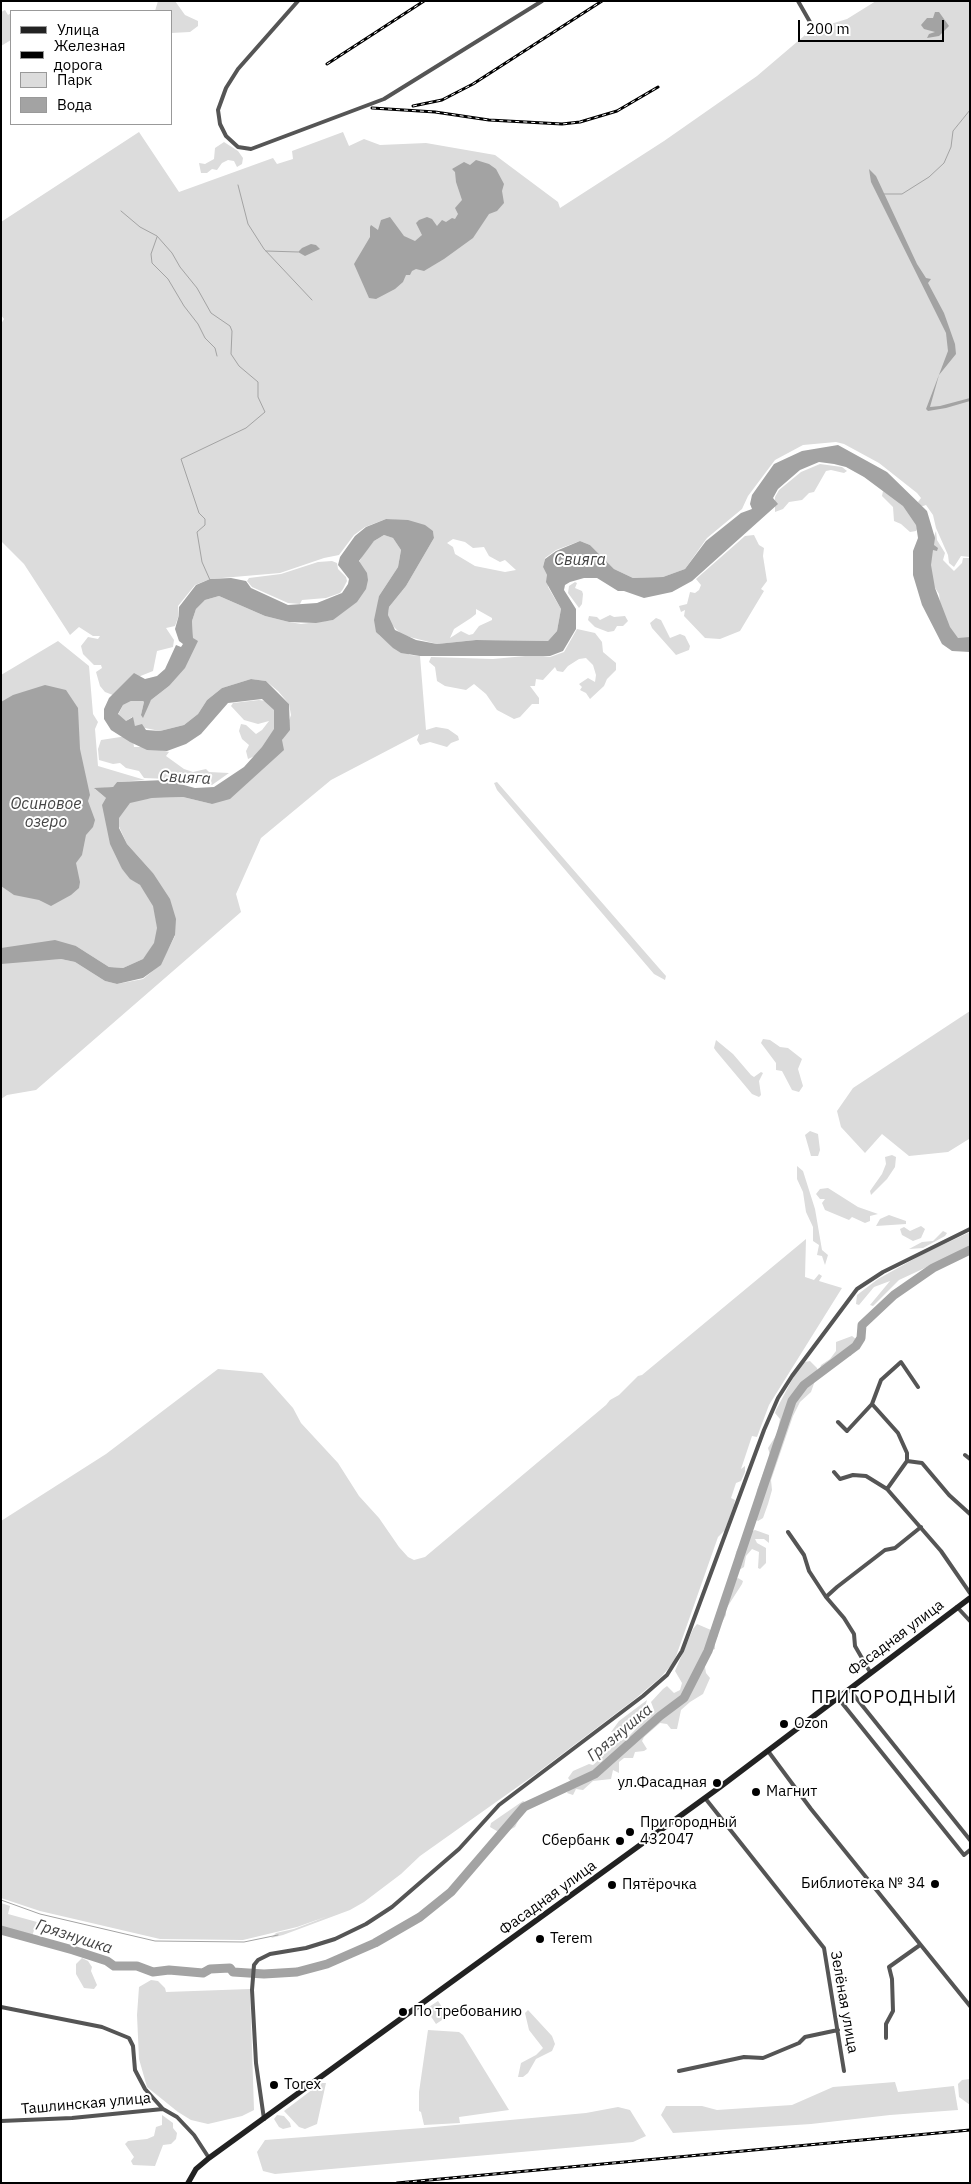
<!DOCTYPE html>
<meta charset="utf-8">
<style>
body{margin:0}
#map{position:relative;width:971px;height:2184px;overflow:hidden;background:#fff;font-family:"IBM Plex Sans",sans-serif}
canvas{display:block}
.frame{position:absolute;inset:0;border:2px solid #000;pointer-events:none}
.legend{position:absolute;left:10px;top:10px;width:162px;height:115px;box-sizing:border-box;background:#fff;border:1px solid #999;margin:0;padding:6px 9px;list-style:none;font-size:15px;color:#000}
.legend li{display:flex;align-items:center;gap:10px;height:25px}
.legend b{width:25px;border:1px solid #999}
.scale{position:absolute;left:798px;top:20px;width:146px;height:22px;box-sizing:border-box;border:2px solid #000;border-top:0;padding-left:6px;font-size:15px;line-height:18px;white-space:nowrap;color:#000;-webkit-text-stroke:4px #fff;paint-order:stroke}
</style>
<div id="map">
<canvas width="971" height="2184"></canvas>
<div class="frame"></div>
<ul class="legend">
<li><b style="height:6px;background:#222"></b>Улица</li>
<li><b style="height:6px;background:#000"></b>Железная дорога</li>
<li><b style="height:14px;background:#dcdcdc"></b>Парк</li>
<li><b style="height:14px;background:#a3a3a3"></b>Вода</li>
</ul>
<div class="scale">200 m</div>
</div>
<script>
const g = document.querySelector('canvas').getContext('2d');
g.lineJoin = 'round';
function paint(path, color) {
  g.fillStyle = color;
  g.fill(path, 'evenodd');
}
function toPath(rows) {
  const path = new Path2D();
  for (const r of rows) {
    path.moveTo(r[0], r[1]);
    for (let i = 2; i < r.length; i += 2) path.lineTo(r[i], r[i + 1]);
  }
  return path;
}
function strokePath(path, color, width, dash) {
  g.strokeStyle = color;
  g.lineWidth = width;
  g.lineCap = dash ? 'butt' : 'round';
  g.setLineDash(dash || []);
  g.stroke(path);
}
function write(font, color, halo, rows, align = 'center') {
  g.font = font + ' "IBM Plex Sans",sans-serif';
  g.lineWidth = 4;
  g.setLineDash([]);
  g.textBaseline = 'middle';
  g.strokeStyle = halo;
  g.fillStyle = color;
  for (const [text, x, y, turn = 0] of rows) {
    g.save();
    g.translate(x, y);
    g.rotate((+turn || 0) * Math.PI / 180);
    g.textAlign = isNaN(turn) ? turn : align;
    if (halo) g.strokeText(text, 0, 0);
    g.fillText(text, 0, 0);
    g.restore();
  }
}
paint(toPath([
 [158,1,175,1,185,15,198,21,198,26,190,32,171,33,171,11,155,11],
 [876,1,970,1,970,557,961,556,954,567,949,563,948,555,936,528,933,515,926,505,920,507,918,502,921,498,917,493,879,463,844,444,836,442,803,445,775,460,748,496,742,509,707,538,685,569,663,577,633,578,614,569,590,545,580,541,556,550,545,558,543,567,547,575,548,587,561,609,557,631,548,641,476,640,437,644,402,635,390,623,388,615,389,607,406,586,434,538,433,531,396,520,386,519,365,527,354,535,339,555,324,558,280,573,210,579,195,585,178,606,179,615,175,626,166,628,174,640,173,647,157,651,153,671,133,679,118,697,105,692,100,686,96,672,102,668,101,665,94,665,83,654,81,646,88,637,98,639,100,636,93,636,79,627,70,635,24,564,1,541,1,324,4,319,1,315,1,222,139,132,179,192,273,158,277,164,293,159,292,151,343,132,349,146,364,139,380,145,426,143,495,155,558,202,560,208,664,141,757,76,811,30,847,19],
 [453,539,465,542,473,548,484,547,489,556,500,562,505,560,516,570,505,572,475,566,455,554,453,547,447,543],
 [476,609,492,618,492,620,479,626,473,634,469,635,461,631,450,638,454,629,471,618,476,614],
 [5,10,8,15,11,13,11,40,1,46,1,12],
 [224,142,238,151,243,158,242,164,237,167,234,161,228,160,222,163,217,170,212,169,207,173,201,173,199,163,205,164,214,159,215,148],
 [820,464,842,467,847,471,844,473,831,470,826,471,814,492,809,493,802,500,789,502,783,509,775,512,775,497,779,490,801,472],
 [883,491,899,500,915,520,917,529,916,531,910,532,901,524,894,521,893,507,882,496],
 [936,531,937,540,945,553,943,560,954,571,962,563,963,558,970,558,970,641,953,639,941,610,939,594,932,583,930,570,933,539],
 [384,535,393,538,401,550,398,567,379,596,376,628,379,635,386,641,410,655,420,656,426,730,436,727,448,729,458,736,459,740,451,743,447,747,430,742,420,745,417,740,419,734,331,780,261,838,236,894,241,912,36,1090,7,1095,1,1099,1,962,61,959,75,962,105,981,117,984,143,979,160,965,175,936,153,873,127,844,116,820,128,802,152,798,183,797,212,804,282,740,291,715,289,704,278,691,266,681,251,679,222,688,207,700,198,714,184,725,160,731,135,726,132,717,126,721,121,720,118,715,123,705,131,701,143,701,144,702,141,715,151,700,169,686,193,638,192,621,196,609,205,600,219,596,265,616,289,622,301,624,333,620,363,554,374,541],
 [754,535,759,545,764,548,763,556,767,581,761,589,764,591,740,631,720,639,705,638,684,616,685,610,681,612,679,606,687,604,690,592,695,593,699,590,701,585,696,579,745,536],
 [332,561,337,563,338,569,346,577,347,581,343,589,340,593,326,598,302,600,300,604,288,603,252,587,247,581,249,578,281,574,318,562],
 [575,582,577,583,575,588,582,591,583,594,582,604,579,608,568,593,569,586],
 [610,615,614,617,625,616,628,621,623,626,617,626,614,631,608,632,595,627,588,620,589,616,597,617,600,620],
 [656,618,661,620,670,638,680,634,685,636,690,646,689,650,676,655,652,628,650,623],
 [577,629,595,633,602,642,603,652,616,663,616,670,607,679,604,686,590,699,586,693,580,690,582,687,579,684,588,678,595,682,596,675,593,665,586,658,579,659,568,666,563,672,557,671,555,667,543,680,536,679,535,686,530,686,539,698,539,704,532,704,520,717,514,719,497,710,486,694,474,684,466,690,445,686,437,681,435,667,429,662,431,657,493,659,536,655,550,657,564,652],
 [58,641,89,666,93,714,98,722,95,729,98,766,145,780,117,782,113,787,95,789,106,798,122,869,130,878,140,885,153,902,159,938,143,959,123,968,109,967,76,946,1,948,1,675],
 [259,700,266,701,276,711,276,730,257,755,248,759,246,751,249,745,242,739,239,731,241,724,246,725,256,734,262,730,269,721,258,724,244,720,231,706,233,703],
 [127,736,133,740,134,747,149,747,169,752,166,756,184,769,193,772,206,769,209,772,229,773,212,785,191,780,144,778,139,771,126,768,120,763,113,764,99,760,98,749,101,740],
 [497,782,658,967,666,976,665,980,654,974,497,790,494,783],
 [970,1011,969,1139,948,1152,909,1156,882,1134,865,1153,841,1127,837,1111,853,1088],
 [763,1039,770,1040,780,1047,788,1048,802,1059,798,1069,803,1086,799,1092,792,1090,782,1071,776,1070,776,1063,761,1043],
 [716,1040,733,1054,751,1075,754,1077,761,1072,763,1073,759,1081,761,1095,759,1097,752,1094,716,1051,714,1048],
 [810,1131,818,1134,820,1150,818,1156,811,1156,805,1135],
 [892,1155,896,1157,895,1167,887,1179,871,1195,870,1191,882,1174,886,1164,885,1157],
 [797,1166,803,1171,815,1209,822,1250,828,1255,825,1265,822,1256,817,1255,819,1245,813,1241,813,1227,806,1212,803,1192,797,1179],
 [828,1188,858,1207,878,1214,870,1216,870,1221,865,1223,852,1217,849,1220,825,1210,822,1203,825,1199,820,1199,816,1194,820,1189],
 [889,1215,906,1221,906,1224,876,1226,880,1219],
 [921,1226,925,1229,921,1238,913,1241,902,1235,900,1229,904,1227,910,1231],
 [943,1231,947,1233,945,1236,923,1248,909,1249,922,1242,933,1241],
 [970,1232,970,1247,899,1280,873,1306,870,1305,890,1281,874,1287,859,1305,856,1304,857,1295,878,1279,923,1254],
 [806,1239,805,1277,814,1280,819,1274,822,1276,819,1281,842,1288,769,1405,757,1437,752,1436,741,1469,745,1466,745,1472,741,1481,736,1483,731,1498,735,1500,734,1505,725,1530,718,1537,674,1662,661,1677,635,1699,537,1773,420,1856,401,1874,364,1902,350,1910,283,1935,271,1938,276,1933,294,1929,328,1916,297,1927,243,1940,160,1939,40,1911,1,1898,1,1521,106,1454,218,1369,262,1373,293,1408,301,1423,338,1463,359,1496,379,1518,399,1547,408,1557,414,1560,425,1557,606,1405,610,1400,619,1395,638,1376,642,1375],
 [852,1336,860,1342,857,1347,853,1348,851,1356,842,1356,832,1369,823,1370,820,1368,821,1365,830,1359,836,1351,836,1342],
 [810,1361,817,1368,818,1372,811,1392,800,1402,793,1416,771,1480,772,1490,768,1504,763,1518,758,1521,755,1519,754,1510,757,1490,770,1455,768,1448,777,1434,780,1419,775,1413,776,1410,794,1376,805,1362],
 [755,1530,769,1535,769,1543,764,1539,755,1539,757,1543,766,1548,766,1563,760,1569,758,1568,759,1552,752,1549,746,1556,744,1567,739,1570,734,1567,736,1552,745,1534],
 [738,1578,743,1581,742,1584,726,1609,726,1615,716,1633,718,1636,715,1639,715,1649,709,1651,704,1661,706,1673,710,1678,703,1694,690,1702,681,1710,677,1729,671,1729,667,1724,660,1723,644,1737,642,1741,647,1749,644,1751,635,1752,633,1758,624,1758,619,1762,619,1773,613,1770,611,1779,593,1781,583,1790,576,1789,573,1795,567,1793,572,1783,568,1778,573,1771,589,1764,593,1765,603,1756,612,1736,621,1741,630,1735,654,1710,651,1702,663,1689,667,1686,674,1693,680,1690,682,1683,675,1671,693,1629,697,1624,711,1630,725,1590,732,1587,735,1584,734,1580],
 [647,1700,645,1707,619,1731,611,1732,619,1721],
 [523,1801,527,1803,515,1827,502,1834,490,1827,491,1823],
 [1,1903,10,1906,8,1914,37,1922,32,1936,1,1926],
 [82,1958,88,1961,92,1967,91,1971,97,1985,94,1989,84,1988,76,1974,76,1964],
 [151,1980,158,1981,165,1988,166,1992,250,1989,254,2110,242,2116,208,2124,191,2120,178,2112,147,2087,139,2059,137,2015,139,1987],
 [438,2001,448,2016,436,2024,426,2009],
 [528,2010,552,2036,555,2044,552,2051,536,2059,528,2073,523,2077,518,2077,521,2063,536,2055,543,2048,529,2030,525,2013],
 [428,2030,459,2032,463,2035,509,2110,459,2117,460,2123,424,2125,421,2112,419,2111,419,2092],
 [970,2079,970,2105,959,2097,958,2084,962,2080],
 [895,2082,898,2092,954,2086,958,2110,890,2115,811,2124,673,2133,661,2115,666,2106,702,2106,717,2110,792,2105,833,2087],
 [321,2083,326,2083,317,2124,305,2129,299,2127,284,2111],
 [618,2107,630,2110,646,2136,633,2142,275,2174,263,2171,257,2152,265,2140,423,2128,586,2113],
 [162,2115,173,2123,173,2128,177,2133,176,2139,171,2144,163,2145,155,2166,133,2165,131,2161,134,2157,125,2144,128,2141,147,2139,154,2136,156,2127,162,2125],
 [277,2115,284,2116,290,2123,291,2127,283,2129,279,2127,274,2119]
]), '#dcdcdc');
paint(toPath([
 [935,12,939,12,949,26,939,36,927,38,929,34,935,32,924,29,921,25,927,18,933,18],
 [476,160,489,164,496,169,504,184,502,191,504,203,497,211,489,214,473,238,444,259,424,271,416,269,412,271,410,275,406,275,403,282,395,289,376,299,369,298,354,264,370,237,370,227,371,225,378,230,381,220,390,217,404,236,415,241,422,235,416,223,419,220,427,217,432,219,437,226,442,220,446,222,452,218,455,219,458,214,455,208,462,200,456,182,455,172,452,169,464,162,470,165],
 [869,169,876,176,917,264,926,278,931,279,928,283,944,313,955,344,956,354,939,375,930,407,940,406,970,398,970,401,946,408,928,411,926,409,948,351,946,333,871,182],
 [311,244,316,245,320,249,305,256,298,252,302,248],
 [838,445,887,472,927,511,935,538,934,545,938,548,937,551,933,550,931,565,935,588,950,627,958,638,970,637,970,652,952,651,942,644,922,605,913,575,913,551,918,538,916,525,903,506,864,477,846,467,834,464,819,462,800,470,778,489,773,498,778,504,692,581,672,592,644,598,624,591,618,591,597,578,584,578,570,582,565,585,564,590,576,609,576,629,563,651,550,656,420,656,401,653,393,648,376,632,374,620,379,596,398,567,401,550,393,538,384,535,374,541,359,561,367,573,368,580,366,589,357,602,333,620,316,623,289,622,265,616,219,596,205,600,196,609,192,621,193,638,198,641,185,668,169,686,151,700,143,718,141,715,144,702,143,701,131,701,123,705,118,714,126,721,133,717,135,726,142,724,146,730,160,731,184,725,198,714,207,700,222,688,251,679,266,681,289,704,290,730,282,740,284,750,230,799,212,804,183,797,152,798,130,803,119,818,119,828,127,844,153,873,170,899,176,919,175,935,161,965,143,978,117,984,105,981,75,962,61,959,1,964,1,948,55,940,76,946,109,967,123,968,143,959,154,943,157,928,153,906,140,885,130,879,122,869,110,844,102,805,106,798,94,788,113,787,117,782,165,780,195,788,214,787,244,767,262,747,274,729,274,710,262,699,228,703,201,734,186,744,167,751,147,750,130,742,111,730,104,719,104,709,109,698,134,673,145,679,157,676,165,669,176,645,181,647,183,644,179,641,175,629,179,615,179,607,196,585,210,579,231,578,246,581,251,588,288,605,317,603,342,593,348,584,349,579,338,565,340,557,355,536,366,527,386,519,408,520,425,525,433,531,434,538,406,586,389,607,388,615,395,630,416,640,437,644,476,640,548,641,557,631,561,609,546,582,547,575,543,567,545,559,556,551,580,541,590,545,614,569,633,578,663,577,685,569,706,541,741,513,752,509,750,504,752,495,774,464,802,451],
 [45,685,66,690,78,708,80,749,90,795,88,801,95,820,93,827,86,835,82,855,76,863,80,882,79,888,71,895,51,906,39,900,14,895,1,886,1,702,13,695]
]), '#a3a3a3');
strokePath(toPath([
 [238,185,248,224,264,249,312,300],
 [884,194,902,194,929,177,944,163,951,147,953,131,970,110],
 [121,211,140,227,157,236,172,253,180,267,197,288,211,313,230,326,232,331,231,354,239,366,258,382,258,397,265,412,246,428,181,459,199,513,205,519,205,525,197,532,202,562,210,580],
 [157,237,151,254,152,263,168,279,184,306,198,324,205,338,215,348,217,356],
 [266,251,298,252],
 [1,1900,40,1914,155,1941,244,1942,278,1935]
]), '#a3a3a3', 1);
strokePath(toPath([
 [1,1930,73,1950,107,1961,114,1966,137,1966,153,1972,169,1970,203,1973,210,1969,230,1968,233,1972,264,1974,297,1972,327,1964,375,1943,420,1917,451,1892,524,1807,595,1774,660,1716,684,1698,708,1651,792,1401,804,1385,856,1346,861,1338,862,1325,894,1295,933,1268,970,1250]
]), '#a3a3a3', 9);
strokePath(toPath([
 [298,1,238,69,226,88,218,110,220,124,226,136,238,147,251,149,384,99,542,1],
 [798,1,810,22],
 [872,1404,898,1433,907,1453,907,1461,887,1489],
 [838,1422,847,1431,872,1404,881,1380,901,1362,918,1387],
 [965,1455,970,1459],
 [907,1461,922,1463,949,1495,970,1514],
 [834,1472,840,1479,853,1475,866,1476,887,1489,941,1551,970,1593],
 [788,1532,804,1555,809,1571,826,1597,844,1618,854,1634,855,1646,870,1672],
 [826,1597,837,1587,885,1550,895,1548,921,1527],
 [957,1607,970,1621],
 [849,1689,970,1840],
 [838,1698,964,1855,970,1850],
 [768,1751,811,1809,970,2006],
 [705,1798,824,1948,844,2071],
 [1,2007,102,2027,129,2038,133,2046,135,2070,145,2089,163,2109],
 [886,2038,886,2024,893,2011,892,1979,889,1967,920,1945],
 [679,2071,744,2057,763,2058,799,2043,805,2037,838,2030],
 [264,2119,256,2063,252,1990,254,1965,258,1960,270,1954,306,1948,335,1939,366,1924,392,1907,459,1849,499,1805,643,1696,667,1675,682,1651,764,1430,778,1398,792,1376,857,1289,883,1272,970,1229],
 [1,2121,72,2118,163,2109,177,2117,194,2135,209,2158]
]), '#555', 4);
strokePath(toPath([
 [188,2183,196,2169,209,2158,720,1787,970,1598]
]), '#222', 5.5);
const rail = toPath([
 [327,64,424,1],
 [413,106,442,100,473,84,602,1],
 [372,108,435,112,489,120,562,124,580,122,617,111,658,87],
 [397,2183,970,2130]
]);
strokePath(rail, '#000', 3);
strokePath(rail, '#fff', 1, [4]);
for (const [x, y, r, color] of [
 [784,1724,5,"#000"],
 [717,1783,5,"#000"],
 [756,1792,5,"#000"],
 [630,1832,5,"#000"],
 [620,1841,5,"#000"],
 [935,1884,5,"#000"],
 [612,1885,5,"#000"],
 [540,1939,5,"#000"],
 [403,2012,5,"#000"],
 [274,2085,5,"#000"]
]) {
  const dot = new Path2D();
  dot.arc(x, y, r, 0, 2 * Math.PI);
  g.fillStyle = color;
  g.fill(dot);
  strokePath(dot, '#fff', 2);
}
write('15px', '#000', '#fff', [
 ["Фасадная улица",896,1638,-37],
 ["Фасадная улица",548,1898,-36],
 ["Зелёная улица",844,2002,80],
 ["Ташлинская улица",86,2104,-5]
]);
write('15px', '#000', '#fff', [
 ["Ozon",794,1724],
 ["ул.Фасадная",707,1783,"right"],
 ["Магнит",766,1792],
 ["Пригородный",640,1823],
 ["432047",640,1840],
 ["Сбербанк",610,1841,"right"],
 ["Библиотека № 34",925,1884,"right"],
 ["Пятёрочка",622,1885],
 ["Terem",550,1939],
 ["По требованию",413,2012],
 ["Torex",284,2085]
], 'left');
write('italic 16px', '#444', '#fff', [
 ["Свияга",580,560],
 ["Свияга",185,778,3],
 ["Осиновое",46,804],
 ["озеро",46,822],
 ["Грязнушка",620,1733,-40],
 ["Грязнушка",74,1937,18]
]);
g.letterSpacing = '1px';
write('18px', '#000', '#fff', [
 ["ПРИГОРОДНЫЙ",884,1698]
]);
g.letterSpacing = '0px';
</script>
